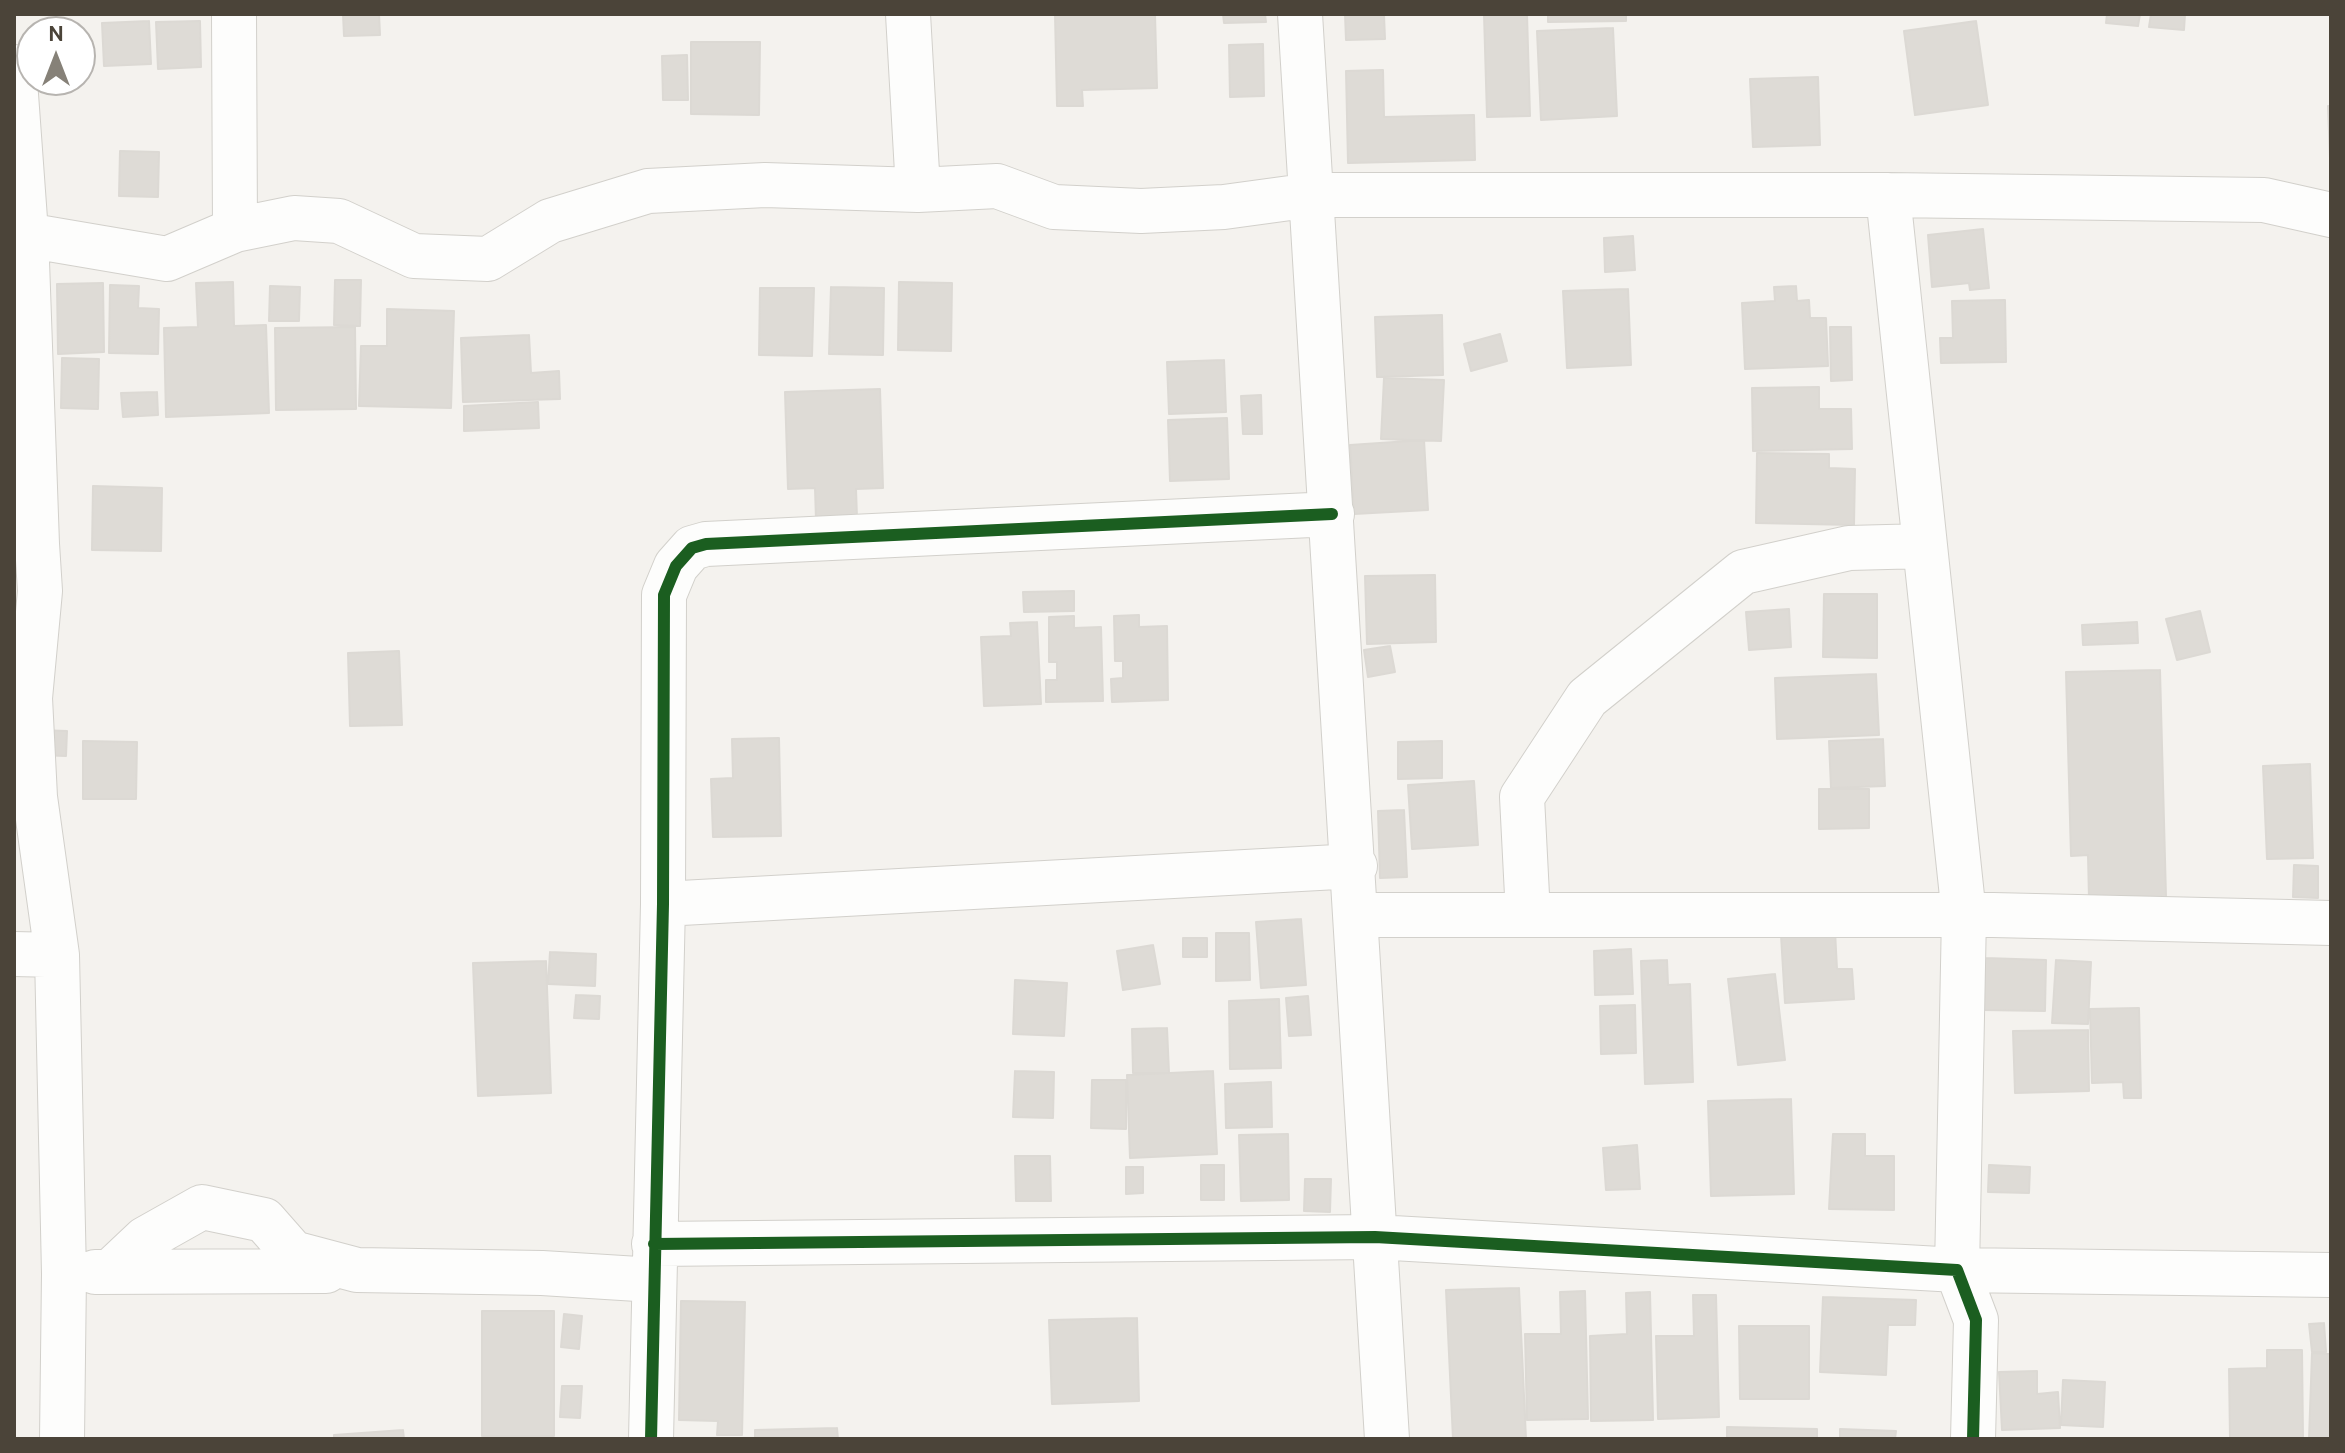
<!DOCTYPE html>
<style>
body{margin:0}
#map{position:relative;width:2345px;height:1453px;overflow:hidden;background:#f4f2ee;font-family:Cabin,sans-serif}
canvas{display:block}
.frame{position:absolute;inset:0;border:16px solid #4b4439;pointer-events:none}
.north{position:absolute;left:16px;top:16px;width:80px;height:80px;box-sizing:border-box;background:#fff;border:2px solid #b7b4b0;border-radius:50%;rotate:0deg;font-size:22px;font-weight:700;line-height:32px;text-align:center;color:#4b4439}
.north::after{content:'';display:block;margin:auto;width:28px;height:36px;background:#868178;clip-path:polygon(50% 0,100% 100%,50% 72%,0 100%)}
</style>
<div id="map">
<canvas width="2345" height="1453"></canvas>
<div class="frame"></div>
<div class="north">N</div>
</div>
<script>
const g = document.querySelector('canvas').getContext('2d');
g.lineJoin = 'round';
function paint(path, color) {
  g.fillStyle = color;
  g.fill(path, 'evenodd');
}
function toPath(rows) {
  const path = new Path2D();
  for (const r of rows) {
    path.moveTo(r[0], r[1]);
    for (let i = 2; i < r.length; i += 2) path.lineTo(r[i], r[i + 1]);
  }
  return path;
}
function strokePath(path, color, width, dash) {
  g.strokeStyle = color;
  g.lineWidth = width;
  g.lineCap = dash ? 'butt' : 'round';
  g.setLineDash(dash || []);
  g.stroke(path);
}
const building = toPath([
 [343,14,379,14,380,35,344,36,343,14],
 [1055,14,1155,14,1157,88,1082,90,1083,106,1057,106,1055,14],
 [1223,14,1265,14,1266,22,1224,23,1223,14],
 [1345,14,1407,14,1384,15,1385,39,1346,40,1345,14],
 [1484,14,1527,14,1530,116,1487,117,1484,14],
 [1548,14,1626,14,1626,21,1548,22,1548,14],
 [2107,14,2140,14,2138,26,2106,23,2107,14],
 [2151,14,2185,14,2184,30,2149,27,2151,14],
 [149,21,151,64,104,66,102,23,149,21],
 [200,21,201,67,158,69,156,22,200,21],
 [1976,21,1988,105,1915,115,1904,31,1976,21],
 [1613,28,1617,116,1541,120,1537,31,1613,28],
 [691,42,760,42,759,115,691,114,691,42],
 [1263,44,1264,96,1230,97,1229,45,1263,44],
 [687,55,688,100,663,100,662,56,687,55],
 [1383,70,1384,117,1474,115,1475,160,1348,163,1346,71,1383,70],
 [1818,77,1820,145,1753,147,1750,79,1818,77],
 [2328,106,2331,106,2331,158,2330,158,2328,106],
 [120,151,159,152,158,197,119,196,120,151],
 [1983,229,1989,288,1970,290,1969,283,1932,287,1928,235,1983,229],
 [1633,236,1635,270,1605,272,1604,238,1633,236],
 [335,280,361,280,360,326,334,325,335,280],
 [233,282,234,326,266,325,269,413,166,417,164,328,198,327,196,283,233,282],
 [899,282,952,283,951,351,898,350,899,282],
 [103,283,104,352,58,354,57,284,103,283],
 [110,285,139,286,138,308,159,309,158,354,109,353,110,285],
 [270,286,300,287,299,321,269,321,270,286],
 [1796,286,1797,301,1809,300,1810,318,1826,318,1828,366,1745,369,1742,303,1775,301,1774,287,1796,286],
 [831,287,884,288,883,355,829,354,831,287],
 [760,288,814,288,812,356,759,355,760,288],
 [1628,289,1631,365,1567,368,1563,291,1628,289],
 [2005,300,2006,362,1941,363,1940,338,1953,338,1952,301,2005,300],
 [387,309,454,311,451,408,359,406,361,346,387,346,387,309],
 [1442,315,1443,375,1377,377,1375,317,1442,315],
 [355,327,356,409,276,410,275,328,355,327],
 [1830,327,1851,327,1852,380,1831,381,1830,327],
 [1500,334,1507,361,1471,371,1464,344,1500,334],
 [529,335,531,373,559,371,560,399,463,402,461,338,529,335],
 [62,358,99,359,98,409,61,408,62,358],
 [1224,360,1226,412,1169,414,1167,362,1224,360],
 [1384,378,1444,380,1441,441,1381,439,1384,378],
 [1819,387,1819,409,1851,409,1852,449,1753,451,1752,388,1819,387],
 [880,389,883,488,856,489,857,518,816,520,815,488,788,489,785,392,880,389],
 [157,392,158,415,123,417,121,393,157,392],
 [1261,395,1262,434,1243,434,1241,396,1261,395],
 [538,402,539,428,464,431,464,406,538,402],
 [1227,418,1229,479,1170,481,1168,420,1227,418],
 [1424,440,1428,510,1354,514,1350,445,1424,440],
 [1757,453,1829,454,1829,468,1855,469,1854,525,1756,523,1757,453],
 [93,486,162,488,161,551,92,550,93,486],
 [1435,575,1436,642,1367,644,1365,576,1435,575],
 [1074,591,1074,611,1024,612,1023,592,1074,591],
 [1824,594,1877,594,1877,658,1823,657,1824,594],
 [1789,609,1791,647,1749,650,1746,612,1789,609],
 [2200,611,2210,652,2177,660,2166,619,2200,611],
 [1139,615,1139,627,1167,626,1168,700,1112,702,1111,679,1123,678,1123,661,1115,661,1114,616,1139,615],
 [1074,616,1074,628,1101,627,1103,701,1046,702,1046,680,1057,680,1057,662,1049,662,1049,617,1074,616],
 [1037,622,1041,704,984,706,981,637,1011,636,1010,623,1037,622],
 [2137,622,2138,643,2083,645,2082,625,2137,622],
 [1390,646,1395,672,1368,677,1364,650,1390,646],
 [399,651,402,725,350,726,348,653,399,651],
 [2160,670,2166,897,2089,899,2088,855,2071,856,2066,672,2160,670],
 [1876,674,1879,735,1777,739,1775,678,1876,674],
 [37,730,67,731,66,756,37,755,37,730],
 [779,738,781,836,713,837,711,779,733,778,732,739,779,738],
 [1883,739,1885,786,1831,788,1829,741,1883,739],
 [83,741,137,742,136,799,83,799,83,741],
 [1442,741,1442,778,1398,779,1398,742,1442,741],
 [2310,764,2313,858,2267,859,2263,766,2310,764],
 [1474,781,1478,845,1412,849,1408,785,1474,781],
 [1819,789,1869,789,1869,828,1819,829,1819,789],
 [1404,810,1407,877,1380,878,1378,811,1404,810],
 [2294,865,2318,866,2318,898,2293,897,2294,865],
 [1301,919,1306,985,1261,988,1256,922,1301,919],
 [1835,931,1837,969,1852,969,1854,999,1785,1003,1781,935,1835,931],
 [1216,933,1249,933,1250,980,1216,981,1216,933],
 [1183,938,1207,938,1207,957,1183,957,1183,938],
 [1153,945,1160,984,1123,990,1117,951,1153,945],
 [1631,949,1633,994,1595,995,1594,951,1631,949],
 [550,952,596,954,595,986,548,984,550,952],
 [1985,958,2046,960,2045,1011,1983,1010,1985,958],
 [1667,960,1668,985,1690,984,1693,1082,1645,1084,1641,961,1667,960],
 [2056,960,2091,962,2088,1024,2052,1023,2056,960],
 [546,961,551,1093,478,1096,473,963,546,961],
 [1775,974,1785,1060,1738,1065,1728,979,1775,974],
 [1015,980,1067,983,1064,1036,1013,1034,1015,980],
 [576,995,600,996,599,1019,574,1018,576,995],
 [1308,996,1311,1035,1289,1036,1286,998,1308,996],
 [1279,999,1281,1068,1230,1069,1229,1001,1279,999],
 [1635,1005,1636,1053,1601,1054,1600,1006,1635,1005],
 [2139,1008,2141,1098,2124,1098,2123,1082,2092,1083,2090,1009,2139,1008],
 [1167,1028,1169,1073,1133,1073,1132,1029,1167,1028],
 [2088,1030,2089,1091,2015,1093,2013,1031,2088,1030],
 [1015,1071,1054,1072,1053,1118,1013,1117,1015,1071],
 [1213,1071,1217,1154,1130,1158,1127,1075,1213,1071],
 [1092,1080,1126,1080,1126,1129,1091,1128,1092,1080],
 [1271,1082,1272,1127,1226,1128,1225,1084,1271,1082],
 [1791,1099,1794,1194,1711,1196,1708,1101,1791,1099],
 [1288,1134,1289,1200,1241,1201,1239,1135,1288,1134],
 [1833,1134,1865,1134,1865,1156,1894,1156,1894,1210,1829,1209,1833,1134],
 [1637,1145,1640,1189,1606,1190,1603,1148,1637,1145],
 [1015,1156,1050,1156,1051,1201,1016,1201,1015,1156],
 [1201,1165,1224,1165,1224,1200,1201,1200,1201,1165],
 [1989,1165,2030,1167,2029,1193,1988,1192,1989,1165],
 [1126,1167,1143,1167,1143,1193,1126,1194,1126,1167],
 [1305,1179,1331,1179,1330,1212,1304,1211,1305,1179],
 [1519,1288,1526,1439,1453,1439,1446,1290,1519,1288],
 [1585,1291,1588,1419,1527,1420,1525,1334,1561,1334,1560,1292,1585,1291],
 [1650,1292,1653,1420,1591,1421,1590,1336,1627,1334,1626,1293,1650,1292],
 [1693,1295,1716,1295,1719,1417,1658,1419,1656,1336,1694,1336,1693,1295],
 [1823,1297,1916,1300,1915,1325,1888,1325,1886,1375,1820,1372,1823,1297],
 [681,1301,745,1302,742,1435,717,1435,718,1421,679,1420,681,1301],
 [482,1311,554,1311,554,1436,482,1436,482,1311],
 [564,1314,582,1316,579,1349,561,1347,564,1314],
 [1137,1318,1139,1401,1052,1404,1049,1320,1137,1318],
 [2324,1323,2326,1352,2312,1352,2309,1324,2324,1323],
 [1739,1326,1809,1326,1809,1399,1740,1399,1739,1326],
 [2267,1350,2302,1350,2303,1439,2230,1439,2229,1369,2267,1368,2267,1350],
 [2312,1353,2331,1354,2331,1439,2309,1439,2312,1353],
 [2037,1371,2037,1394,2058,1392,2060,1428,2002,1430,1999,1372,2037,1371],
 [2063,1380,2105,1382,2103,1427,2061,1425,2063,1380],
 [562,1386,582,1386,580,1418,560,1417,562,1386],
 [1727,1427,1817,1429,1817,1439,1727,1439,1727,1427],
 [837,1428,838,1439,755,1439,755,1430,837,1428],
 [1840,1429,1896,1431,1895,1439,1840,1439,1840,1429],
 [403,1430,404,1439,334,1439,334,1435,403,1430]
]);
paint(building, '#dedbd6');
strokePath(building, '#dcd9d4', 2);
const minor = toPath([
 [234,14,235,230],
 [1300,14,1387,1439],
 [14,67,26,233,37,544],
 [918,190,997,186,1054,207,1141,211,1224,207,1312,195,1888,195,2264,200,2331,215],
 [1888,195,1964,915,1957,1270,2331,1275],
 [14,233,167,259,235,230,294,218,339,221,414,256,488,259,550,221,648,191,765,185,918,190,908,14],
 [14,533,37,544,40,591,30,698,35,797,57,955,64,1274,62,1439],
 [663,904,1355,866],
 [1358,915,1993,915,2331,923],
 [1528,915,1522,797,1587,698,1743,572,1849,548,1925,546],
 [14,954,57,955],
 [654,1244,1375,1237,1957,1270,1976,1320,1973,1439],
 [95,1272,326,1271],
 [110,1272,145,1239,202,1207,264,1220,293,1253,357,1270,542,1273,654,1280],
 [651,1439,663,904,664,595,676,566,692,548,706,544,1332,514]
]);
strokePath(minor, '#d2d0cb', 46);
strokePath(minor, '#fdfdfc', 44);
strokePath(toPath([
 [654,1244,1375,1237,1957,1270,1976,1320,1973,1439],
 [651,1439,663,904,664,595,676,566,692,548,706,544,1332,514]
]), '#1b5e20', 12);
</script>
